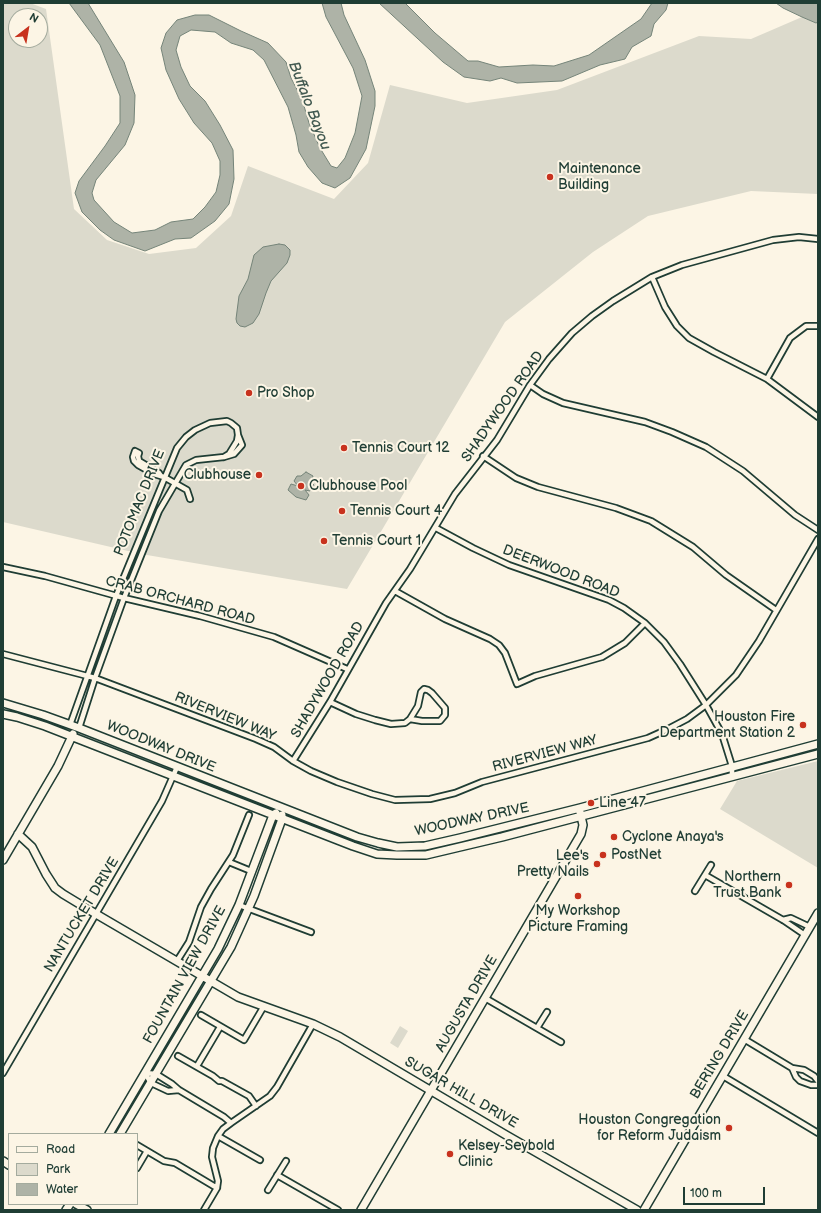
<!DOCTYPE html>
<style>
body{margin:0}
#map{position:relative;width:821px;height:1213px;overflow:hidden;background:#fcf5e5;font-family:"Balsamiq Sans",sans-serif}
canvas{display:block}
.frame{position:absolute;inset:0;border:4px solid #1f3d34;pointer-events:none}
.legend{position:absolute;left:8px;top:1133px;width:130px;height:72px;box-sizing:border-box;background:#fcf5e5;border:1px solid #a4ab9e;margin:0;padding:5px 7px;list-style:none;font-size:12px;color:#1f3d34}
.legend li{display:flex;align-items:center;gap:8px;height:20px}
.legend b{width:20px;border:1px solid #a4ab9e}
.north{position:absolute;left:8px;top:8px;width:40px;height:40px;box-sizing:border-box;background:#fcf5e5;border:1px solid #a4ab9e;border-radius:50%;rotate:31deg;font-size:11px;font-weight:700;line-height:16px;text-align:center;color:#1f3d34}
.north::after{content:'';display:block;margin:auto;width:14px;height:18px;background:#c8321e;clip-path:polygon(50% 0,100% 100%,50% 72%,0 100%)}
.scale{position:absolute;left:683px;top:1187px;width:82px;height:18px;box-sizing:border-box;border:2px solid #1f3d34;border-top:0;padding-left:5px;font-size:12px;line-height:14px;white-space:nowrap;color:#1f3d34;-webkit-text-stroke:3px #fcf5e5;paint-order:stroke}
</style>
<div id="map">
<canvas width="821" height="1213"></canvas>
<div class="frame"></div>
<ul class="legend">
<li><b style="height:5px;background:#fcf5e5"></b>Road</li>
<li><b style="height:11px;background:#dcdacc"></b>Park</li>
<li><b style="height:11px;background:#aeb3a7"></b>Water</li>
</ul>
<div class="north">N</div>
<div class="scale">100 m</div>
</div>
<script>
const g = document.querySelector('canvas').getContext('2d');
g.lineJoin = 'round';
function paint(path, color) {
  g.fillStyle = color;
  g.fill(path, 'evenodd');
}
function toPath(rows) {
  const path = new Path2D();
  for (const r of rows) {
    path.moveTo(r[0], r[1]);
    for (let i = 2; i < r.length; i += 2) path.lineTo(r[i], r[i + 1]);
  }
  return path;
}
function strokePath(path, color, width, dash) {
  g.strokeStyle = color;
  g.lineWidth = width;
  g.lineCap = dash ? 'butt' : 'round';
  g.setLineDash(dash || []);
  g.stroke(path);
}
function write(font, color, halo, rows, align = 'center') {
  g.font = font + ' "Balsamiq Sans",sans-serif';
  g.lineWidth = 4;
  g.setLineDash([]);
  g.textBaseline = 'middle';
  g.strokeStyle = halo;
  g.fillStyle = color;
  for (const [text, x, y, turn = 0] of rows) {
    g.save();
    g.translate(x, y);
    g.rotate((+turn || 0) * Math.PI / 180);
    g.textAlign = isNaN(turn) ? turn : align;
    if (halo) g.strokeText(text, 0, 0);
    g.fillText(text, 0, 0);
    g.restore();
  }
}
paint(toPath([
 [3,3,30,3,46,9,74,209,107,240,149,254,196,248,231,216,248,166,334,199,368,163,390,85,467,103,557,90,699,36,751,39,802,17,816,23,818,22,818,194,751,191,648,216,593,252,505,322,347,589,141,554,3,522],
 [16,16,40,16,40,40,16,40],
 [818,761,818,868,720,809,737,781],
 [400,1026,408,1031,398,1048,390,1043]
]), '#dcdacc');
const water = toPath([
 [69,3,88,3,124,62,135,95,134,123,125,145,96,180,92,193,94,200,114,222,132,233,155,230,171,222,193,219,205,207,216,192,220,175,220,161,212,143,194,123,179,99,166,70,161,48,166,33,177,20,195,15,209,15,241,31,268,43,286,62,291,78,302,99,309,123,320,148,331,166,337,168,345,158,355,133,362,96,353,68,326,17,322,3,341,3,344,15,365,60,375,91,375,106,366,149,350,178,335,188,322,183,308,167,299,152,296,135,288,107,264,60,253,50,231,43,215,32,191,30,180,36,176,50,181,67,190,86,205,101,220,125,233,150,234,179,229,204,215,221,191,238,175,239,145,251,114,240,100,230,82,212,75,193,79,181,105,146,120,123,120,96,100,45,69,3],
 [379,3,405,3,435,33,468,61,478,61,499,67,533,65,554,66,589,55,641,19,652,3,668,3,666,10,654,24,651,36,632,47,625,59,600,65,562,81,517,83,501,78,490,81,464,77,443,62,379,3],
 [776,3,818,3,818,22,816,23,802,17,783,8,776,3],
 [279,244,285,245,290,250,290,255,287,263,271,281,266,293,259,314,253,323,245,327,240,326,237,323,236,319,239,296,248,279,254,255,263,247,279,244],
 [306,472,313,476,311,482,314,485,310,491,305,490,309,495,306,500,296,497,288,490,291,484,298,486,294,481,297,476,301,476,306,472]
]);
paint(water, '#aeb3a7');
strokePath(water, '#758479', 1);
const street = toPath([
 [652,277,665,307,677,326,689,338,714,352,767,379,818,417],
 [767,379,790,338,806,326,818,326],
 [530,385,543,394,563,403,645,422,672,432,706,447,743,471,795,515,818,530],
 [135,451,133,457,134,461,138,465,154,474,164,477,187,490,190,499],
 [135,451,139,453,138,456,139,461,159,473,161,476],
 [483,456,516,478,538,487,616,508,651,521,693,547,726,575,776,610],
 [436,528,473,548,509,565,609,600,624,608,645,623,664,642,680,664,706,705,722,734,732,766,732,777],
 [3,567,45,576,124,598,200,616,274,637,347,669],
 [395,591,445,619,490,639,499,645,505,653,517,684,535,676,602,657,625,643,645,623],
 [3,654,95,678,256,739,274,747,293,761,311,771,337,782,372,794,395,800,430,799,455,793,482,782,648,738,668,729,687,719,706,705,736,675,759,641,818,539],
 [330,702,356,714,375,720,391,724,405,723,410,719,418,706,421,692,424,689,428,690,432,693,445,708,445,715,440,721,422,721,410,719],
 [70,725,116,596,177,448,186,437,195,430,210,423,227,421,231,423,237,428,238,435,237,441,229,454,224,457],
 [79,728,95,678,124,598,159,511,186,465,196,460,224,457,234,454,242,445,238,435],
 [293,761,330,702,386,603,410,569,455,494,497,440,530,385,549,359,572,333,592,316,613,301,652,277,682,265,773,240,799,237,818,239],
 [229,862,251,871],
 [705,875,783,920,805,935],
 [695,891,711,865],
 [239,905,311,932],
 [783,920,791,918,810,927],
 [177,961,189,942,201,907,211,889,233,855,249,815],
 [485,998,561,1042],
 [201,1015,244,1040,264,1006],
 [537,1028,547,1012],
 [744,1039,792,1068],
 [178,1056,213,1076,219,1081,222,1081,249,1096,256,1106],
 [197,1066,220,1027],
 [3,1073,162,801,177,767],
 [145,1073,156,1074,172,1084,179,1090,224,1117,231,1123],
 [145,1073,151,1083,168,1091,179,1090],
 [723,1076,818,1133],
 [818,1081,814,1076,804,1070,792,1068,796,1077,800,1081,811,1085,818,1085],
 [218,1136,260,1160],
 [137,1145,164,1161,175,1163,217,1188],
 [137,1168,147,1151],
 [277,1175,338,1210],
 [268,1190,286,1161],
 [204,1210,217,1188,218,1181,212,1157,213,1148,218,1136,223,1129,231,1123,270,1096,277,1087,313,1024]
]);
const secondary = toPath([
 [3,703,43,715,79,728,357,837,378,843,397,847,425,846,460,838,580,808,818,744],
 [3,714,17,717,45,726,353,846,377,854,397,855,426,855,502,837,818,754],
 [18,834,32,847,46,874,55,888,63,894,96,914,238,997,313,1024,340,1037,506,1135,637,1210],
 [3,860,58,766,73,734],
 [109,1134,218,949,239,905,273,815,276,813],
 [120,1134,231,947,254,896,282,819,282,815],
 [3,1161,9,1165],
 [76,1204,87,1210],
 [66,1210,70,1204],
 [361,1210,581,834,583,825,580,812],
 [644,1210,818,913]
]);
strokePath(street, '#1f3d34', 8);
strokePath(secondary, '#1f3d34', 10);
strokePath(street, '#fcf5e5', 4.5);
strokePath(secondary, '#fcf5e5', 7);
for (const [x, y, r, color] of [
 [550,177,4,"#c8321e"],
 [249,393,4,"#c8321e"],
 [344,448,4,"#c8321e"],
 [259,475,4,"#c8321e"],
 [301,486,4,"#c8321e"],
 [342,511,4,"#c8321e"],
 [324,541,4,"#c8321e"],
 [803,725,4,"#c8321e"],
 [591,803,4,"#c8321e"],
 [614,837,4,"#c8321e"],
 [603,855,4,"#c8321e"],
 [597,864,4,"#c8321e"],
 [789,885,4,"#c8321e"],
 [578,896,4,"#c8321e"],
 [729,1128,4,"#c8321e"],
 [450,1154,4,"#c8321e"]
]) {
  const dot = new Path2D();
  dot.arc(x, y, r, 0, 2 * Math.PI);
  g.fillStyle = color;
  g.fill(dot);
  strokePath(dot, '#fcf5e5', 1.5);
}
write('14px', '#1f3d34', '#fcf5e5', [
 ["Maintenance",558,169],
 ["Building",558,185],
 ["Pro Shop",257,393],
 ["Tennis Court 12",352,448],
 ["Clubhouse",251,475,"right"],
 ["Clubhouse Pool",309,486],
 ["Tennis Court 4",350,511],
 ["Tennis Court 1",332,541],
 ["Houston Fire",795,717,"right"],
 ["Department Station 2",795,733,"right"],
 ["Line 47",599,803],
 ["Cyclone Anaya's",622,837],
 ["PostNet",611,855],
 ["Lee's",589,856,"right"],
 ["Pretty Nails",589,872,"right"],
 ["Northern",781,877,"right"],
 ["Trust Bank",781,893,"right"],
 ["My Workshop",578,911,"center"],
 ["Picture Framing",578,927,"center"],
 ["Houston Congregation",721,1120,"right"],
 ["for Reform Judaism",721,1136,"right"],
 ["Kelsey-Seybold",458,1146],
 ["Clinic",458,1162]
], 'left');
write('14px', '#1f3d34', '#fcf5e5', [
 ["SHADYWOOD ROAD",503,407,-55],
 ["POTOMAC DRIVE",140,503,-68],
 ["DEERWOOD ROAD",561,572,21],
 ["CRAB ORCHARD ROAD",180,601,15],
 ["SHADYWOOD ROAD",328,680,-60],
 ["RIVERVIEW WAY",225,717,22],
 ["WOODWAY DRIVE",161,747,22],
 ["RIVERVIEW WAY",545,754,-15],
 ["WOODWAY DRIVE",472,820,-12],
 ["NANTUCKET DRIVE",82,915,-59],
 ["FOUNTAIN VIEW DRIVE",185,975,-61],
 ["AUGUSTA DRIVE",467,1004,-60],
 ["BERING DRIVE",720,1055,-59],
 ["SUGAR HILL DRIVE",461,1093,30]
]);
write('italic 15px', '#435a51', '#fcf5e5', [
 ["Buffalo Bayou",309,106,69]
]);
</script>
